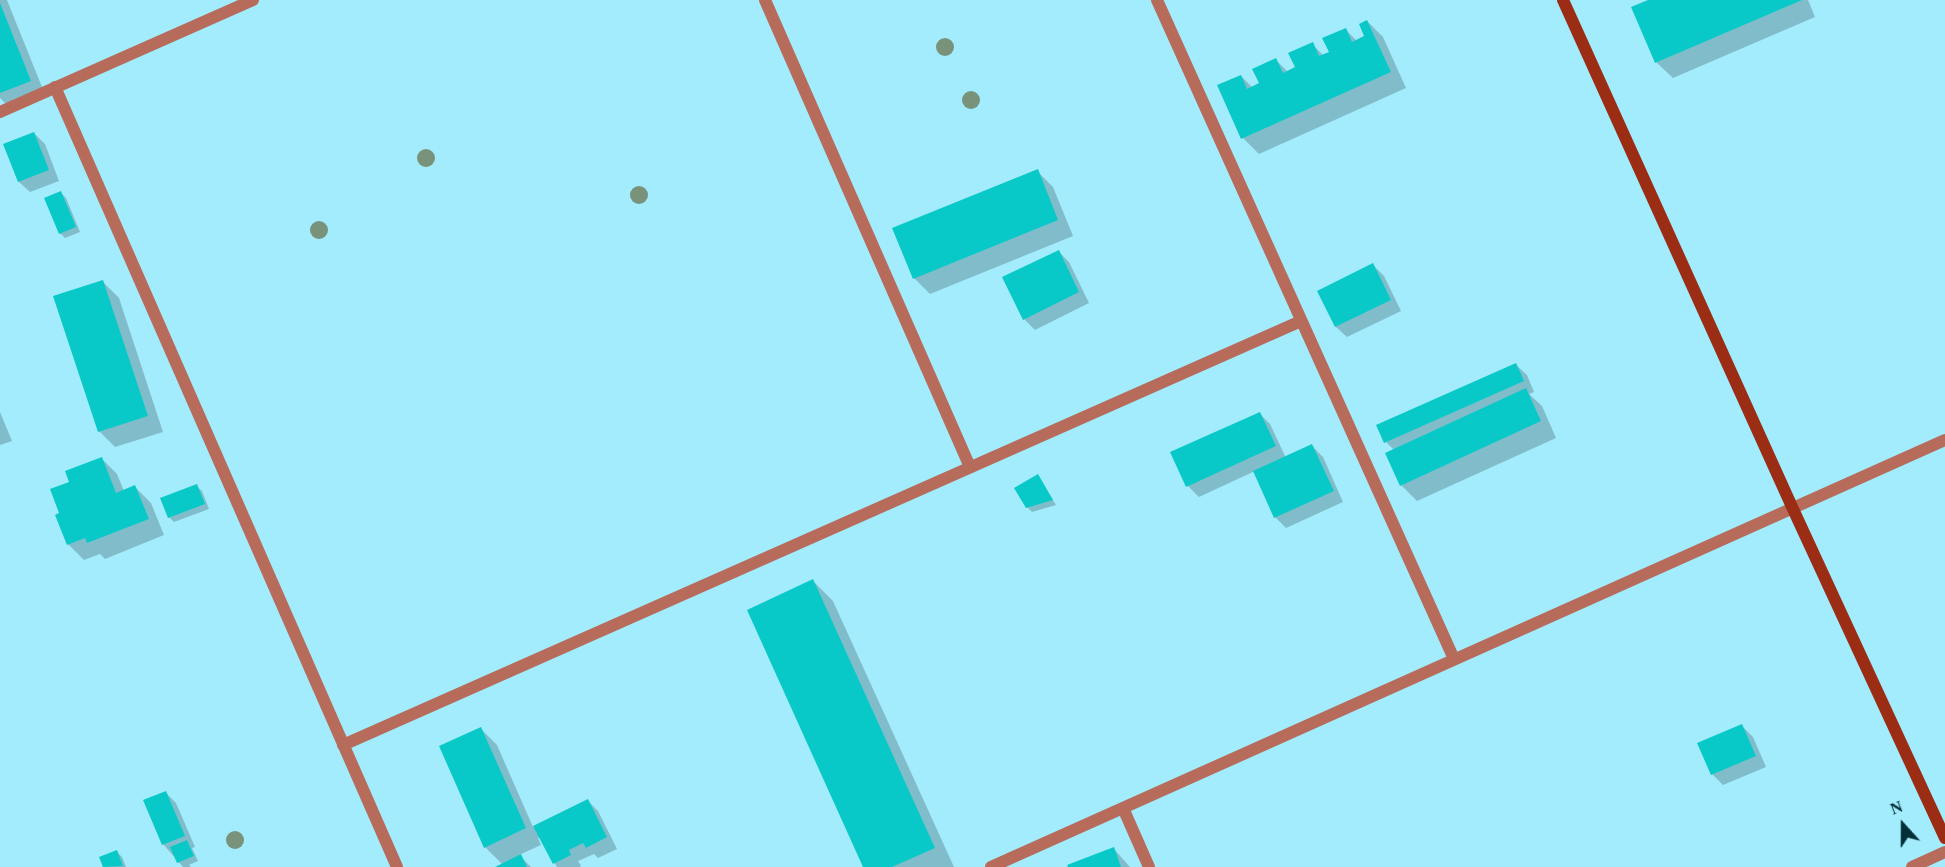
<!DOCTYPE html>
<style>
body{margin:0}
#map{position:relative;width:1945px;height:867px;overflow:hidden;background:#a2ecfd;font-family:"Times New Roman",serif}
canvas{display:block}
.north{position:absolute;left:1873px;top:795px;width:60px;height:60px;-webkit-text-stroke:4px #a2ecfd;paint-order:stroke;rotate:339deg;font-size:16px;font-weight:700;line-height:24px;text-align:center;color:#033038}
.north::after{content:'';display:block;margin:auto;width:21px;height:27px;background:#033038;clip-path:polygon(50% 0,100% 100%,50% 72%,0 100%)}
</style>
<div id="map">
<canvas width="1945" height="867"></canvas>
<div class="north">N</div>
</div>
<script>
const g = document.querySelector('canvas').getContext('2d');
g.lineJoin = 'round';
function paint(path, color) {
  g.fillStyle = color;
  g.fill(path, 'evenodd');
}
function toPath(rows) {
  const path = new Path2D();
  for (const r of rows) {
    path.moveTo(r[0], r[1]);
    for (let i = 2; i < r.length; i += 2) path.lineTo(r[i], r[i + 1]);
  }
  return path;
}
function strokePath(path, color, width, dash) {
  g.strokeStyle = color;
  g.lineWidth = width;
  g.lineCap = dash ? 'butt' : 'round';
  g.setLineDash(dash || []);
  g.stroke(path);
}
paint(toPath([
 [0,0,7,0,46,97,12,110,0,98],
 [1652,0,1808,0,1815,17,1673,78,1657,63,1633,8],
 [1367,21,1383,37,1406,88,1259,154,1243,138,1241,76,1253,88,1261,84,1276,60,1288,72,1297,68,1312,44,1324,56,1331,53,1346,30,1357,41,1366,37],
 [34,133,45,144,59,181,30,192,19,182,5,145],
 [1037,171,1053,187,1073,236,930,294,914,278],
 [61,193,66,198,80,232,65,238,60,233],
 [1058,251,1069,262,1089,303,1035,330,1024,319],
 [1373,265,1384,276,1401,311,1347,337,1336,327,1319,291],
 [103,282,119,298,163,432,115,447,99,431],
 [1516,365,1527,375,1534,392,1529,394,1542,406,1556,438,1417,501,1401,485,1394,450,1386,442],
 [0,412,12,441,0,445],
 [1260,414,1270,424,1286,458,1312,446,1323,457,1343,502,1286,528,1275,517,1255,471,1199,497,1188,486],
 [101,458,117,474,124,491,135,487,151,503,164,535,105,559,100,554,84,560,68,544,61,514,71,483],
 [1038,476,1056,505,1032,512,1027,507],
 [196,486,202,491,209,509,174,522,169,517],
 [813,581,833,601,954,867,865,867],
 [1742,726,1753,737,1766,767,1723,785,1712,774],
 [481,729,497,745,533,827,588,801,598,811,617,849,598,858,594,854,578,861,581,866,580,867,557,867,541,837,538,838,541,845,519,855,531,867,498,867,503,865,485,847],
 [165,792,176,803,195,847,192,848,198,861,189,865,191,867,183,867,163,844],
 [1114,849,1130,867,1069,867],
 [117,852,122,857,126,867,105,867,101,858]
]), '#0003');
paint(toPath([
 [1648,0,1802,0,1655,63,1631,7],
 [0,3,31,81,0,93],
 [1367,20,1391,72,1241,139,1217,85,1241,75,1247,89,1259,83,1252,69,1276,58,1283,73,1295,67,1288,53,1313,42,1319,56,1329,52,1322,38,1346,28,1352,42,1364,36,1359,24],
 [34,132,49,170,18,182,3,144],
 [1038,169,1058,220,913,279,892,228],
 [61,191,76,227,59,234,44,198],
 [1059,250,1079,292,1023,320,1002,277],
 [1373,263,1391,300,1335,327,1317,291],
 [103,280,148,416,98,432,53,296],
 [1516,363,1524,381,1384,443,1376,425],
 [1526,388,1541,421,1400,486,1385,453],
 [1260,412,1276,446,1186,487,1170,452],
 [1312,444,1334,491,1274,518,1253,471],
 [102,457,116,493,135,485,149,519,87,543,85,538,67,545,55,515,59,513,50,489,69,482,65,471],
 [1038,474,1053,500,1026,508,1014,488],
 [197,484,205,504,168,518,160,498],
 [813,579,935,848,892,867,863,867,747,610],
 [1742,724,1756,756,1711,775,1697,743],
 [481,727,526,828,484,848,439,746],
 [166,791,185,836,162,845,143,800],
 [588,799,607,837,586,848,583,843,569,850,571,855,553,864,533,826],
 [187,840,194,856,177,863,170,847],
 [1114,847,1121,867,1068,867,1067,865],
 [117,850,123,866,103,867,99,857],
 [521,854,527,867,495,867]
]), '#08c9c7');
strokePath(toPath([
 [765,0,970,467],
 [1157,0,1454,659],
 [55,87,397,867],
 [0,112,253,0],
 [343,745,1301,321],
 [1123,808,1149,867],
 [991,867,1945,440],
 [1912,867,1945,852]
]), '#b76c5b', 12);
strokePath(toPath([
 [1563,0,1793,509,1945,838]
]), '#9b2d15', 12);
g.fillStyle = '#79927a';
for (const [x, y] of [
 [945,47],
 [971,100],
 [426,158],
 [639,195],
 [319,230],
 [235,840]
]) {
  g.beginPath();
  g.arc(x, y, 9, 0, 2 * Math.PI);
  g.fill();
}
</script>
